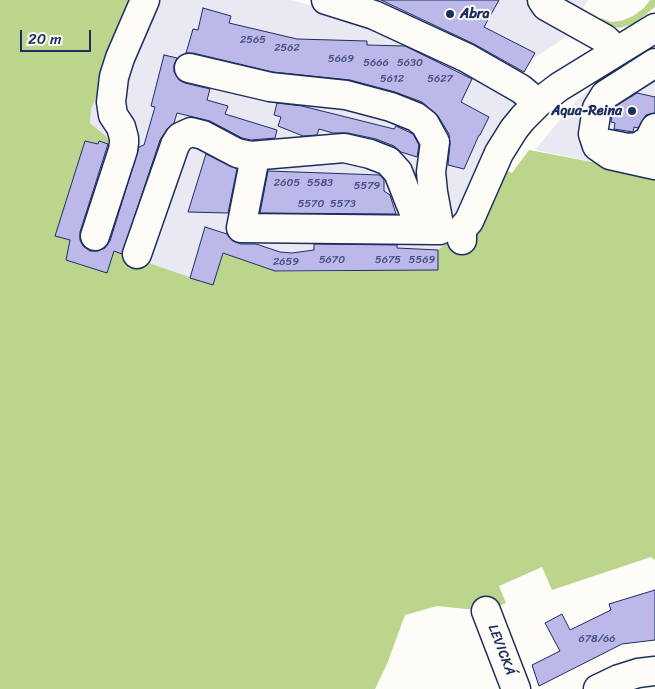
<!DOCTYPE html>
<meta charset="utf-8">
<style>
body{margin:0}
#map{position:relative;width:655px;height:689px;overflow:hidden;background:#fdfcf7;font-family:Sriracha,sans-serif}
canvas{display:block}
.scale{position:absolute;left:20px;top:30px;width:71px;height:22px;box-sizing:border-box;border:2px solid #1b2f5e;border-top:0;padding-left:6px;font-size:15px;line-height:18px;white-space:nowrap;color:#1b2f5e;-webkit-text-stroke:4px #fdfcf7;paint-order:stroke}
</style>
<div id="map">
<canvas width="655" height="689"></canvas>
<div class="scale">20 m</div>
</div>
<script>
const g = document.querySelector('canvas').getContext('2d');
g.lineJoin = 'round';
function paint(path, color) {
  g.fillStyle = color;
  g.fill(path, 'evenodd');
}
function toPath(rows) {
  const path = new Path2D();
  for (const r of rows) {
    path.moveTo(r[0], r[1]);
    for (let i = 2; i < r.length; i += 2) path.lineTo(r[i], r[i + 1]);
  }
  return path;
}
function strokePath(path, color, width, dash) {
  g.strokeStyle = color;
  g.lineWidth = width;
  g.lineCap = dash ? 'butt' : 'round';
  g.setLineDash(dash || []);
  g.stroke(path);
}
function write(font, color, halo, rows, align = 'center') {
  g.font = font + ' Sriracha,sans-serif';
  g.lineWidth = 4;
  g.setLineDash([]);
  g.textBaseline = 'middle';
  g.strokeStyle = halo;
  g.fillStyle = color;
  for (const [text, x, y, turn = 0] of rows) {
    g.save();
    g.translate(x, y);
    g.rotate((+turn || 0) * Math.PI / 180);
    g.textAlign = isNaN(turn) ? turn : align;
    if (halo) g.strokeText(text, 0, 0);
    g.fillText(text, 0, 0);
    g.restore();
  }
}
paint(toPath([
 [139,0,291,0,321,8,458,62,517,102,520,110,462,240,446,244,438,270,292,272,279,272,266,268,213,285,190,278,107,273,66,260,55,236,85,141,98,144,99,141,109,144,107,137,90,123,91,109],
 [380,0,588,0,569,35,533,59,522,77,473,48],
 [655,45,655,174,535,150,573,104,589,89,609,74]
]), '#eae8f3');
paint(toPath([
 [0,0,139,0,91,109,90,123,107,137,110,144,99,141,98,144,85,141,55,236,70,240,66,260,96,270,107,272,114,251,212,285,222,253,279,272,438,270,438,250,446,244,462,240,502,168,512,173,529,150,655,174,655,560,651,557,552,590,542,567,499,586,506,603,486,611,437,606,405,615,387,664,375,689,0,689],
 [650,0,655,0,655,7,634,24,619,28,611,26,600,21,601,18,611,22,621,21,633,16,644,8]
]), '#bbd58c');
const building = toPath([
 [381,0,499,0,484,27,535,53,524,72,474,44,381,0],
 [203,8,231,16,229,23,297,39,367,41,367,45,405,46,472,79,461,102,489,117,480,135,479,135,464,169,448,165,450,144,449,134,438,116,422,102,395,92,350,80,273,72,193,53,186,53,193,29,198,30,203,8],
 [164,55,177,58,174,65,174,72,179,80,185,83,210,89,207,100,228,106,225,114,277,130,275,138,251,140,242,138,210,121,177,113,174,123,167,129,160,140,122,254,114,251,107,273,66,260,70,240,55,236,85,141,98,144,99,141,108,144,80,232,80,240,83,246,90,251,98,251,105,248,110,241,139,147,144,145,155,107,151,106,164,55],
 [637,93,655,97,655,113,646,115,638,128,634,127,633,132,614,129,615,123,611,122,612,114,616,106,637,93],
 [277,103,302,106,394,129,396,126,413,134,419,145,417,157,401,152,394,146,376,139,348,133,333,133,319,129,317,135,303,136,278,126,281,117,274,115,277,103],
 [206,154,237,169,228,213,188,212,206,154],
 [268,171,380,175,384,180,384,191,390,195,396,214,260,213,268,171],
 [205,227,227,234,233,241,241,244,256,244,280,252,292,253,314,250,314,244,397,245,397,248,438,250,438,270,275,271,223,253,213,285,190,278,205,227],
 [655,590,655,640,622,644,539,686,532,665,560,651,545,623,562,614,570,630,611,610,609,604,655,590]
]);
paint(building, '#bcb8e9');
strokePath(building, '#1b2f5e', 1);
const minor = toPath([
 [326,0,374,15,467,58,521,89,538,103],
 [542,0,546,6,605,39,617,51],
 [655,63,605,95,597,108,593,134,597,146,610,155,655,165],
 [189,68,270,87,346,95,391,107,416,117,425,124,435,142,431,172,433,192,440,230],
 [608,144,628,148,638,147,649,140,655,128],
 [255,157,241,228,436,230],
 [95,236,123,150,124,143,124,138,121,127,113,115,111,102,114,77,120,58,145,0],
 [462,240,462,229,469,221,499,153,514,129,523,118,538,103,559,87,655,28],
 [137,254,175,145,180,137,191,132,203,135,237,153,250,156,344,148,370,154,388,161,398,172,420,228],
 [486,611,516,689],
 [598,689,619,679,638,673,655,671]
]);
strokePath(minor, '#1b2f5e', 31);
strokePath(minor, '#fdfcf7', 28);
for (const [x, y, r, color] of [
 [450,14,5,"#1b2f5e"],
 [632,111,5,"#1b2f5e"]
]) {
  const dot = new Path2D();
  dot.arc(x, y, r, 0, 2 * Math.PI);
  g.fillStyle = color;
  g.fill(dot);
  strokePath(dot, '#fdfcf7', 2);
}
write('11px', '#435181', null, [
 ["2565",253,40],
 ["2562",287,48],
 ["5669",341,59],
 ["5666",376,63],
 ["5630",410,63],
 ["5612",392,79],
 ["5627",440,79],
 ["2605",287,183],
 ["5583",320,183],
 ["5579",367,186],
 ["5570",311,204],
 ["5573",343,204],
 ["5670",332,260],
 ["5675",388,260],
 ["5569",422,260],
 ["2659",286,262],
 ["678/66",597,639]
]);
write('bold 14px', '#1b2f5e', '#fdfcf7', [
 ["Abra",460,14],
 ["Aqua-Reina",622,111,"right"]
], 'left');
write('14px', '#1b2f5e', '#fdfcf7', [
 ["LEVICKÁ",501,650,69]
]);
</script>
